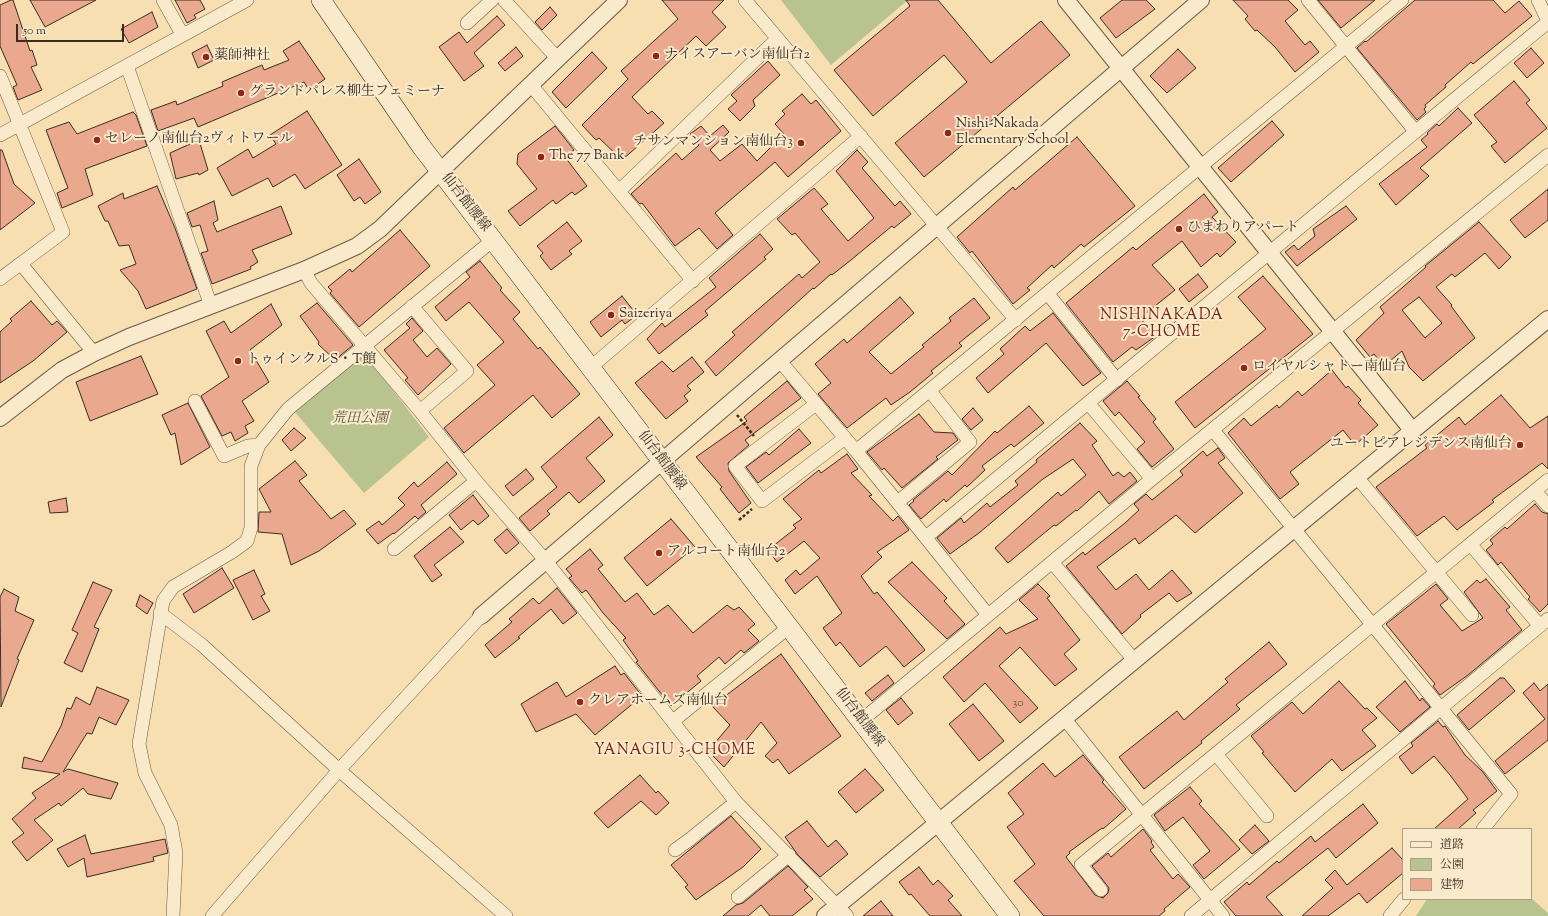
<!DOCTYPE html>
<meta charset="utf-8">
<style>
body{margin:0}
#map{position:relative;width:1548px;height:916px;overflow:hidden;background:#f8dfb1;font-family:"Sorts Mill Goudy","Noto Serif JP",serif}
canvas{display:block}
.legend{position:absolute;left:1402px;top:828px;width:130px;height:72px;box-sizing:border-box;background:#faeacc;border:1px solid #ad9e88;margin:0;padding:5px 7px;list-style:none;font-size:12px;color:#392c23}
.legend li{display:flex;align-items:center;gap:8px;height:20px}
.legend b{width:20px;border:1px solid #ad9e88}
.scale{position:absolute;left:16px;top:24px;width:108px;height:18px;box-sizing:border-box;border:2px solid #392c23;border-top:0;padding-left:5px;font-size:12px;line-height:14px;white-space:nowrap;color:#392c23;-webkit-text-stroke:3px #faeacc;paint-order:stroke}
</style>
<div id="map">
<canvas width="1548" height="916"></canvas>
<ul class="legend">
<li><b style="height:5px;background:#faeacc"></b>道路</li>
<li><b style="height:11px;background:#b8c38f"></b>公園</li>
<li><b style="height:11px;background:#eaa98e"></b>建物</li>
</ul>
<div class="scale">50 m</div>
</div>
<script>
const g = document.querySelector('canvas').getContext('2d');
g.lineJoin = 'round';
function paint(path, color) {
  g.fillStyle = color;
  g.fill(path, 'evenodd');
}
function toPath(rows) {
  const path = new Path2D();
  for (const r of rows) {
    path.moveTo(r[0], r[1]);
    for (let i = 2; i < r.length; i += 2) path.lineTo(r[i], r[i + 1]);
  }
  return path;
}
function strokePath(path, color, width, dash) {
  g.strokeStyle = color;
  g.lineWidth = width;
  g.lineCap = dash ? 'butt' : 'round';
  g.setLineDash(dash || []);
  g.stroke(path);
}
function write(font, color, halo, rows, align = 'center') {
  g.font = font + ' "Sorts Mill Goudy","Noto Serif JP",serif';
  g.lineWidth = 4;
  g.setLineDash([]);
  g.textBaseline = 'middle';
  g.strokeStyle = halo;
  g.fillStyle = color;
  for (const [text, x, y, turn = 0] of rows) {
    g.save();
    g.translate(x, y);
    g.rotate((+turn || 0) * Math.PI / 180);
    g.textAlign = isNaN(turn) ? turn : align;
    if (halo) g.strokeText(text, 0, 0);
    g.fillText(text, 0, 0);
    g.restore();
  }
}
paint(toPath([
 [781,0,908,0,831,65],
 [359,355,367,357,429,437,364,493,294,411],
 [1531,898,1548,913,1548,916,1416,916,1427,899]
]), '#b8c38f');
const building = toPath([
 [11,0,13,0,30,51,32,50,37,65,31,67,42,90,18,100,13,87,17,85,0,46,0,5,11,0],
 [30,0,96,0,45,27,30,0],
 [175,0,200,0,205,9,194,15,196,18,187,23,175,0],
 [662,0,724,0,712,12,726,27,706,46,696,36,632,97,648,114,652,111,664,123,622,160,599,138,596,140,582,125,628,79,621,71,678,19,662,0],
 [906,0,938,0,991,63,1041,21,1070,55,924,177,895,143,967,82,944,55,873,116,834,70,910,6,906,0],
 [1122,0,1146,0,1155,9,1116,38,1100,18,1122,0],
 [1233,0,1288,0,1298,10,1285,21,1305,45,1310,41,1319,52,1295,72,1275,47,1257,30,1255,31,1245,19,1248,16,1233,0],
 [1318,0,1375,0,1341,28,1318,0],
 [1415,0,1493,0,1505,13,1519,1,1532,16,1473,64,1471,62,1445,85,1446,87,1425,105,1426,107,1424,109,1426,112,1417,120,1357,48,1365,41,1366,42,1415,0],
 [550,7,557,15,542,30,535,22,550,7],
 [152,12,158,27,129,43,121,29,152,12],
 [497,16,505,25,474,53,484,66,464,81,439,47,459,32,467,43,497,16],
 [299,41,325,79,309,90,304,82,198,127,194,118,158,131,151,110,176,101,177,105,223,86,222,82,262,65,264,70,289,60,283,51,299,41],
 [207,45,214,60,198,68,192,53,207,45],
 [516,47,523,56,505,71,498,63,516,47],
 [1531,48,1544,63,1527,78,1514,63,1531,48],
 [1178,49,1196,68,1167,93,1150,76,1178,49],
 [592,52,607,68,566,108,552,92,592,52],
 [768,61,780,75,753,100,755,106,740,121,728,109,737,101,731,95,768,61],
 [1514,81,1530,100,1526,103,1547,128,1505,163,1491,146,1497,142,1474,115,1514,81],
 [802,94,811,104,816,100,841,131,788,177,775,162,715,213,733,235,717,249,699,228,675,246,642,203,640,204,631,194,676,153,682,160,699,145,690,134,701,126,710,136,723,125,729,132,710,150,720,161,742,144,757,161,784,134,775,124,785,114,782,111,802,94],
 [1458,108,1472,123,1420,168,1429,176,1396,205,1379,184,1427,147,1421,140,1428,134,1427,133,1437,124,1439,126,1458,108],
 [307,111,342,165,305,189,295,174,273,187,268,178,232,196,217,168,248,149,253,158,276,144,270,135,307,111],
 [133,112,136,115,147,146,85,169,93,195,62,208,57,193,68,188,46,130,69,122,77,134,133,112],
 [1272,121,1284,135,1231,182,1218,168,1272,121],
 [555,126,574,150,565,157,587,186,575,195,572,192,556,204,553,200,520,226,508,211,537,189,517,164,518,154,555,126],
 [1077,137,1135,206,1084,247,1081,244,1054,268,1052,265,1027,288,1030,290,1013,304,972,251,970,253,957,237,1013,187,1015,190,1077,137],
 [199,140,208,170,199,175,198,173,176,179,170,153,199,140],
 [0,150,2,150,14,184,35,203,0,230,0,150],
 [857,150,868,162,862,168,895,206,900,201,911,214,894,228,892,226,851,260,832,275,831,274,814,289,813,288,716,376,705,362,735,335,732,332,799,274,802,278,820,262,795,233,792,235,777,219,814,188,828,204,821,209,848,241,874,218,836,171,857,150],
 [359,159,381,192,365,204,360,197,354,201,337,175,359,159],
 [157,186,175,228,197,289,146,309,138,291,120,270,136,264,129,245,119,246,108,221,105,221,98,206,123,193,124,199,157,186],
 [1548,189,1548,220,1525,238,1510,220,1548,189],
 [1204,194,1218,212,1212,217,1236,242,1220,257,1217,253,1201,267,1182,241,1152,265,1175,290,1140,318,1156,336,1136,350,1132,347,1113,362,1066,303,1133,247,1136,250,1204,194],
 [214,201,218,220,213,223,217,232,281,206,292,234,252,250,258,262,250,267,251,269,212,284,201,253,208,251,200,225,192,227,187,213,214,201],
 [1346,206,1357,219,1297,266,1285,252,1294,245,1298,250,1315,236,1313,229,1346,206],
 [567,222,582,241,569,251,572,254,551,270,540,256,543,253,537,246,567,222],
 [1479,222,1511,257,1499,269,1485,253,1455,277,1452,274,1436,287,1452,305,1451,306,1475,338,1423,381,1409,367,1402,351,1384,366,1374,354,1370,357,1356,340,1384,313,1380,307,1426,267,1425,266,1479,222],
 [1419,297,1442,323,1425,338,1402,310,1419,297],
 [400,230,430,266,359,327,330,293,332,291,328,287,350,269,352,272,400,230],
 [760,234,773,249,764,257,766,259,705,311,708,315,659,354,647,339,662,323,665,327,716,287,709,278,760,234],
 [480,261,502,288,500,290,520,312,513,319,538,349,540,347,580,394,552,418,533,395,464,453,444,428,495,385,477,365,504,342,469,302,446,321,435,307,470,277,466,272,480,261],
 [1198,274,1208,287,1189,302,1179,289,1198,274],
 [1263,276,1313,334,1195,428,1175,402,1266,329,1238,297,1263,276],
 [622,296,637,315,625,324,622,320,601,337,590,322,622,296],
 [900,297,914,313,869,352,891,374,924,347,922,345,951,321,949,318,974,298,990,318,959,343,962,346,931,371,933,373,910,392,891,405,886,398,847,428,818,394,831,383,815,364,844,339,847,343,900,297],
 [31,301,52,325,57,321,67,332,33,361,0,383,0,332,12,321,10,319,31,301],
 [317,303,353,345,335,360,318,344,319,342,300,316,317,303],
 [271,304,282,325,250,350,269,382,242,401,254,421,245,426,248,433,235,441,231,432,222,436,201,396,229,377,206,331,224,321,231,333,271,304],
 [1053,313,1101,373,1083,386,1046,343,988,393,976,378,1004,354,1000,349,1025,326,1030,331,1053,313],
 [412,318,423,331,413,340,427,357,437,348,451,364,418,395,405,380,408,378,384,350,410,328,406,324,412,318],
 [141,356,158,394,90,421,76,382,141,356],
 [692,357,704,372,687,386,691,390,684,396,688,401,666,419,635,383,662,361,673,372,692,357],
 [1332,370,1346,388,1348,386,1361,400,1358,403,1378,425,1355,445,1343,430,1290,472,1299,484,1280,499,1228,433,1244,418,1251,426,1277,405,1279,408,1298,391,1302,396,1332,370],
 [787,381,801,398,745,440,749,445,728,463,729,471,751,503,739,513,720,489,722,487,696,457,747,421,744,417,787,381],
 [1127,381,1140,396,1138,397,1156,419,1153,422,1174,449,1152,467,1137,449,1145,442,1119,412,1115,416,1103,401,1127,381],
 [1501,395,1530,428,1548,416,1548,469,1542,463,1492,500,1494,502,1457,530,1444,516,1417,536,1376,487,1427,448,1425,445,1459,417,1465,425,1501,395],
 [188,403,210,447,181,465,175,433,171,435,162,415,188,403],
 [1029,406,1044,423,1014,447,1011,444,982,466,985,470,967,487,965,485,946,502,944,499,921,519,909,505,914,501,913,500,948,471,952,475,995,431,997,433,1029,406],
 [973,408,983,420,971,430,962,419,973,408],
 [919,414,934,432,953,433,958,440,936,457,938,459,902,488,884,468,882,470,867,452,919,414],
 [599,417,613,435,586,458,605,481,579,503,569,492,547,511,550,514,530,531,519,518,557,487,541,467,599,417],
 [1080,423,1097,441,1092,445,1113,476,1118,472,1124,477,1130,472,1137,481,1109,504,1099,491,1077,511,1076,510,1056,526,1054,525,1008,563,995,548,1058,492,1061,496,1086,475,1073,459,1043,479,979,533,950,554,937,538,961,518,964,523,987,503,990,507,1018,485,1015,481,1037,462,1036,460,1080,423],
 [294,428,306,438,291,451,282,440,294,428],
 [799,429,811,443,758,483,746,467,766,452,769,455,799,429],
 [1218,448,1225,458,1218,463,1243,493,1195,533,1176,515,1139,544,1135,538,1097,567,1116,590,1136,574,1149,590,1172,570,1192,593,1177,602,1169,593,1140,615,1141,617,1122,634,1066,566,1083,552,1085,555,1125,523,1139,510,1134,504,1146,494,1152,500,1183,475,1180,471,1203,451,1207,456,1218,448],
 [847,454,858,469,851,473,872,495,869,496,893,521,898,516,909,530,877,552,882,557,861,576,874,594,877,592,925,650,904,667,886,646,860,667,840,642,836,646,823,628,842,613,817,576,795,594,785,580,796,570,800,575,820,558,804,541,777,562,768,550,796,528,793,525,802,519,783,499,819,470,821,473,847,454],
 [295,461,307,475,299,481,331,519,344,510,356,524,319,551,291,565,282,534,258,532,259,512,271,512,259,489,295,461],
 [447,462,457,474,421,505,426,512,418,519,415,516,394,534,393,533,378,544,366,530,379,521,382,525,405,505,398,498,414,482,418,487,447,462],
 [526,469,534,479,513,496,505,486,526,469],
 [473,495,489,516,478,525,473,520,461,530,449,515,473,495],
 [66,498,68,512,50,513,48,502,66,498],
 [1535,504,1542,512,1548,514,1548,604,1540,612,1528,599,1530,597,1501,562,1498,565,1486,550,1493,544,1490,540,1505,527,1507,529,1535,504],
 [671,519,695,547,647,586,624,558,671,519],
 [450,527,464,542,434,565,442,575,432,582,414,556,450,527],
 [507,529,519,543,506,554,494,540,507,529],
 [590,549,603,565,598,569,625,602,637,593,654,615,668,605,693,633,727,605,734,610,739,607,755,624,748,630,759,641,744,653,741,650,725,664,719,657,697,676,701,681,671,706,636,662,638,661,623,640,626,638,603,613,586,590,582,593,569,578,572,576,566,569,590,549],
 [912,562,947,598,944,601,965,624,947,639,888,582,912,562],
 [222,568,234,588,194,613,183,594,222,568],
 [254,570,265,594,261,596,270,611,253,620,233,580,254,570],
 [1486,579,1510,607,1506,610,1522,630,1468,675,1440,695,1433,686,1435,684,1386,624,1436,584,1448,599,1440,605,1462,631,1483,618,1464,592,1477,580,1480,583,1486,579],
 [93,582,112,590,94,627,99,629,82,672,64,663,78,633,72,630,93,582],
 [1038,584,1050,596,1047,598,1080,640,1064,654,1077,669,1055,686,1020,647,999,666,1038,708,1020,723,985,683,964,702,943,677,1000,627,1006,634,1038,619,1019,600,1038,584],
 [557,588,577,613,563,624,551,609,518,637,520,638,495,658,485,645,512,622,509,619,533,598,539,604,557,588],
 [4,589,19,597,15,611,34,620,17,659,19,660,1,707,0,597,4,589],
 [140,595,153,603,147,614,136,606,140,595],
 [1269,642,1287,664,1236,705,1240,709,1201,741,1202,743,1144,789,1119,757,1177,711,1184,720,1228,682,1225,679,1269,642],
 [781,654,841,736,789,774,778,759,773,763,765,756,777,743,761,722,724,767,708,751,730,725,712,706,781,654],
 [615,666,621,675,624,673,642,696,595,735,576,714,536,732,521,704,557,682,566,697,615,666],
 [888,675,894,683,872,701,865,693,888,675],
 [1500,678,1504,678,1515,691,1469,730,1457,715,1500,678],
 [1339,681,1365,709,1367,708,1377,718,1362,730,1376,746,1342,771,1332,759,1295,792,1262,753,1264,752,1251,736,1292,702,1303,714,1339,681],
 [1405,681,1420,701,1422,698,1430,707,1400,732,1376,707,1405,681],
 [1534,683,1540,691,1548,684,1548,740,1505,774,1495,761,1545,719,1523,693,1534,683],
 [97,687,129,700,116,725,99,717,92,734,87,733,63,772,68,769,118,783,111,799,88,794,83,788,61,806,59,803,34,820,53,840,27,861,12,842,24,833,12,819,36,798,32,793,60,774,22,768,24,757,42,762,61,726,67,708,71,709,76,697,90,705,97,687],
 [901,698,913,713,898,725,886,710,901,698],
 [973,704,1004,741,979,761,949,724,973,704],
 [1438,721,1443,727,1445,726,1465,755,1482,771,1497,791,1473,810,1476,813,1458,829,1434,829,1468,799,1450,775,1434,756,1412,774,1399,757,1413,746,1411,743,1438,721],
 [1083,755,1104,780,1102,782,1126,809,1103,829,1102,828,1069,852,1070,853,1066,857,1095,895,1103,898,1108,893,1109,888,1092,866,1108,853,1111,857,1143,829,1152,841,1151,842,1154,847,1150,850,1173,879,1178,874,1190,887,1164,909,1165,911,1159,916,1044,916,1014,881,1035,864,1007,827,1024,814,1008,793,1043,763,1055,777,1083,755],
 [865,769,884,790,856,813,838,792,865,769],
 [640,775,656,793,658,791,669,803,656,815,641,801,608,828,594,813,640,775],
 [1190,787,1202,801,1199,804,1240,849,1204,879,1193,865,1210,851,1183,817,1165,831,1154,815,1190,787],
 [1363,804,1378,823,1336,858,1328,848,1266,897,1283,916,1236,916,1224,902,1247,882,1249,885,1277,861,1279,863,1311,836,1315,842,1363,804],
 [731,816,761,849,743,867,696,900,685,887,688,885,671,865,731,816],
 [807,821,828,847,836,840,848,854,820,877,798,855,785,837,807,821],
 [1255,825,1269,841,1252,854,1239,840,1255,825],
 [85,835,91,854,165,839,168,853,153,857,154,861,87,877,84,858,68,867,57,849,85,835],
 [1392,848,1403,860,1403,873,1367,903,1359,893,1328,916,1302,916,1333,888,1325,880,1335,870,1347,885,1392,848],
 [788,866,808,887,804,890,813,899,792,916,770,916,761,905,748,916,723,916,736,905,743,903,788,866],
 [919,867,933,885,938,880,953,896,948,900,962,916,930,916,911,894,909,895,899,882,919,867],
 [881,901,893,916,863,916,881,901]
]);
paint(building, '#eaa98e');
strokePath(building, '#392c23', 1);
const minor = toPath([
 [163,0,182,34],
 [504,0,558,59],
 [745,0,1016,320],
 [1308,0,1415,131],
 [1538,0,1548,21],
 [467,23,492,0],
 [127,66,211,306],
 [0,76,63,232,0,279],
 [531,85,693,281],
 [0,135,247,0],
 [619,191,777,39],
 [21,264,94,353],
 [304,270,311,283,420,411,476,481,546,561,736,802,847,916],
 [1048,294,1117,380],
 [412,306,467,371,420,411],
 [780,361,856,451,988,615],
 [591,367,861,136],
 [195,401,224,456,248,446,259,445],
 [816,404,735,466,762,501,845,438],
 [1089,404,1152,479],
 [1213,430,1511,794,1483,829],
 [856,451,1402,0],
 [1356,476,1472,615],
 [1535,491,1548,506],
 [898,502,970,442,930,391],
 [926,537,1548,22],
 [1471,545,1540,626],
 [394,549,476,481],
 [1052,562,1134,660],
 [160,613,202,645,339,770,506,916],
 [1064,718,1223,916],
 [862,720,1152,479,1548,155],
 [673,721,789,627],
 [1216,754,1267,816],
 [675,850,689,840,736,802],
 [1101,890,1081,865,1548,480],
 [738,897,789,855],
 [173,916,176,853,171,825,145,773,139,744,163,601,173,587,232,552,247,541,251,528,251,466,259,445,288,409,493,240],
 [212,916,339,770,481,616],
 [1191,916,1548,619],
 [1390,916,1404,899]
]);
const tertiary = toPath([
 [1066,0,1412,430],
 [0,418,62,370,94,353,129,337,304,270,357,246,380,229,619,0],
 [481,616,1201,0],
 [825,916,1548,319]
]);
const secondary = toPath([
 [321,0,421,146,1010,916]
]);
strokePath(minor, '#695946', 14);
strokePath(tertiary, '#695946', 18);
strokePath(secondary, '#392c23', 20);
strokePath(toPath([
 [737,415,754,436],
 [739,520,752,509]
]), '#392c23', 2.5, [3, 2]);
strokePath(minor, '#faeacc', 13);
strokePath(tertiary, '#faeacc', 16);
strokePath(secondary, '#faeacc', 19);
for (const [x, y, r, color] of [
 [656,56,4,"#8f2418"],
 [206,57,4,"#8f2418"],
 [241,93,4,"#8f2418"],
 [948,133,4,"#8f2418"],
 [97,140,4,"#8f2418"],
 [801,143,4,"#8f2418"],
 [541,157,4,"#8f2418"],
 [1179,229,4,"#8f2418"],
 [611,315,4,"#8f2418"],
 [238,361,4,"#8f2418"],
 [1244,368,4,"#8f2418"],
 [1520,445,4,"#8f2418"],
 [659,553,4,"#8f2418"],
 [580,702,4,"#8f2418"]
]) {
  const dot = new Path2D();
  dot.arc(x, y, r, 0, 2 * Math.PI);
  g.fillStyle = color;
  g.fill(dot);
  strokePath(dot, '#faeacc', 1.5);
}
write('12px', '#654b3e', null, [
 ["30",1018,704]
]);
write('14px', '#392c23', '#faeacc', [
 ["ナイスアーバン南仙台2",664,56],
 ["薬師神社",214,57],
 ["グランドパレス柳生フェミーナ",249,93],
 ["Nishi-Nakada",956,125],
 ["Elementary School",956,141],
 ["セレーノ南仙台2ヴィトワール",105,140],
 ["チサンマンション南仙台3",793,143,"right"],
 ["The 77 Bank",549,157],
 ["ひまわりアパート",1187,229],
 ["Saizeriya",619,315],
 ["トゥインクルS・T館",246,361],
 ["ロイヤルシャトー南仙台",1252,368],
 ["ユートピアレジデンス南仙台",1512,445,"right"],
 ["アルコート南仙台2",667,553],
 ["クレアホームズ南仙台",588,702]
], 'left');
write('14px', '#392c23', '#faeacc', [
 ["仙台館腰線",465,203,52],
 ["仙台館腰線",661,461,53],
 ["仙台館腰線",859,718,52]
]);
write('italic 14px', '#59523e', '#faeacc', [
 ["荒田公園",360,420]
]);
g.letterSpacing = '1px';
write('15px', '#7a1f14', '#faeacc', [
 ["NISHINAKADA",1162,316],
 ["7-CHOME",1162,333],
 ["YANAGIU 3-CHOME",675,751]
]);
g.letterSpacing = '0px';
</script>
